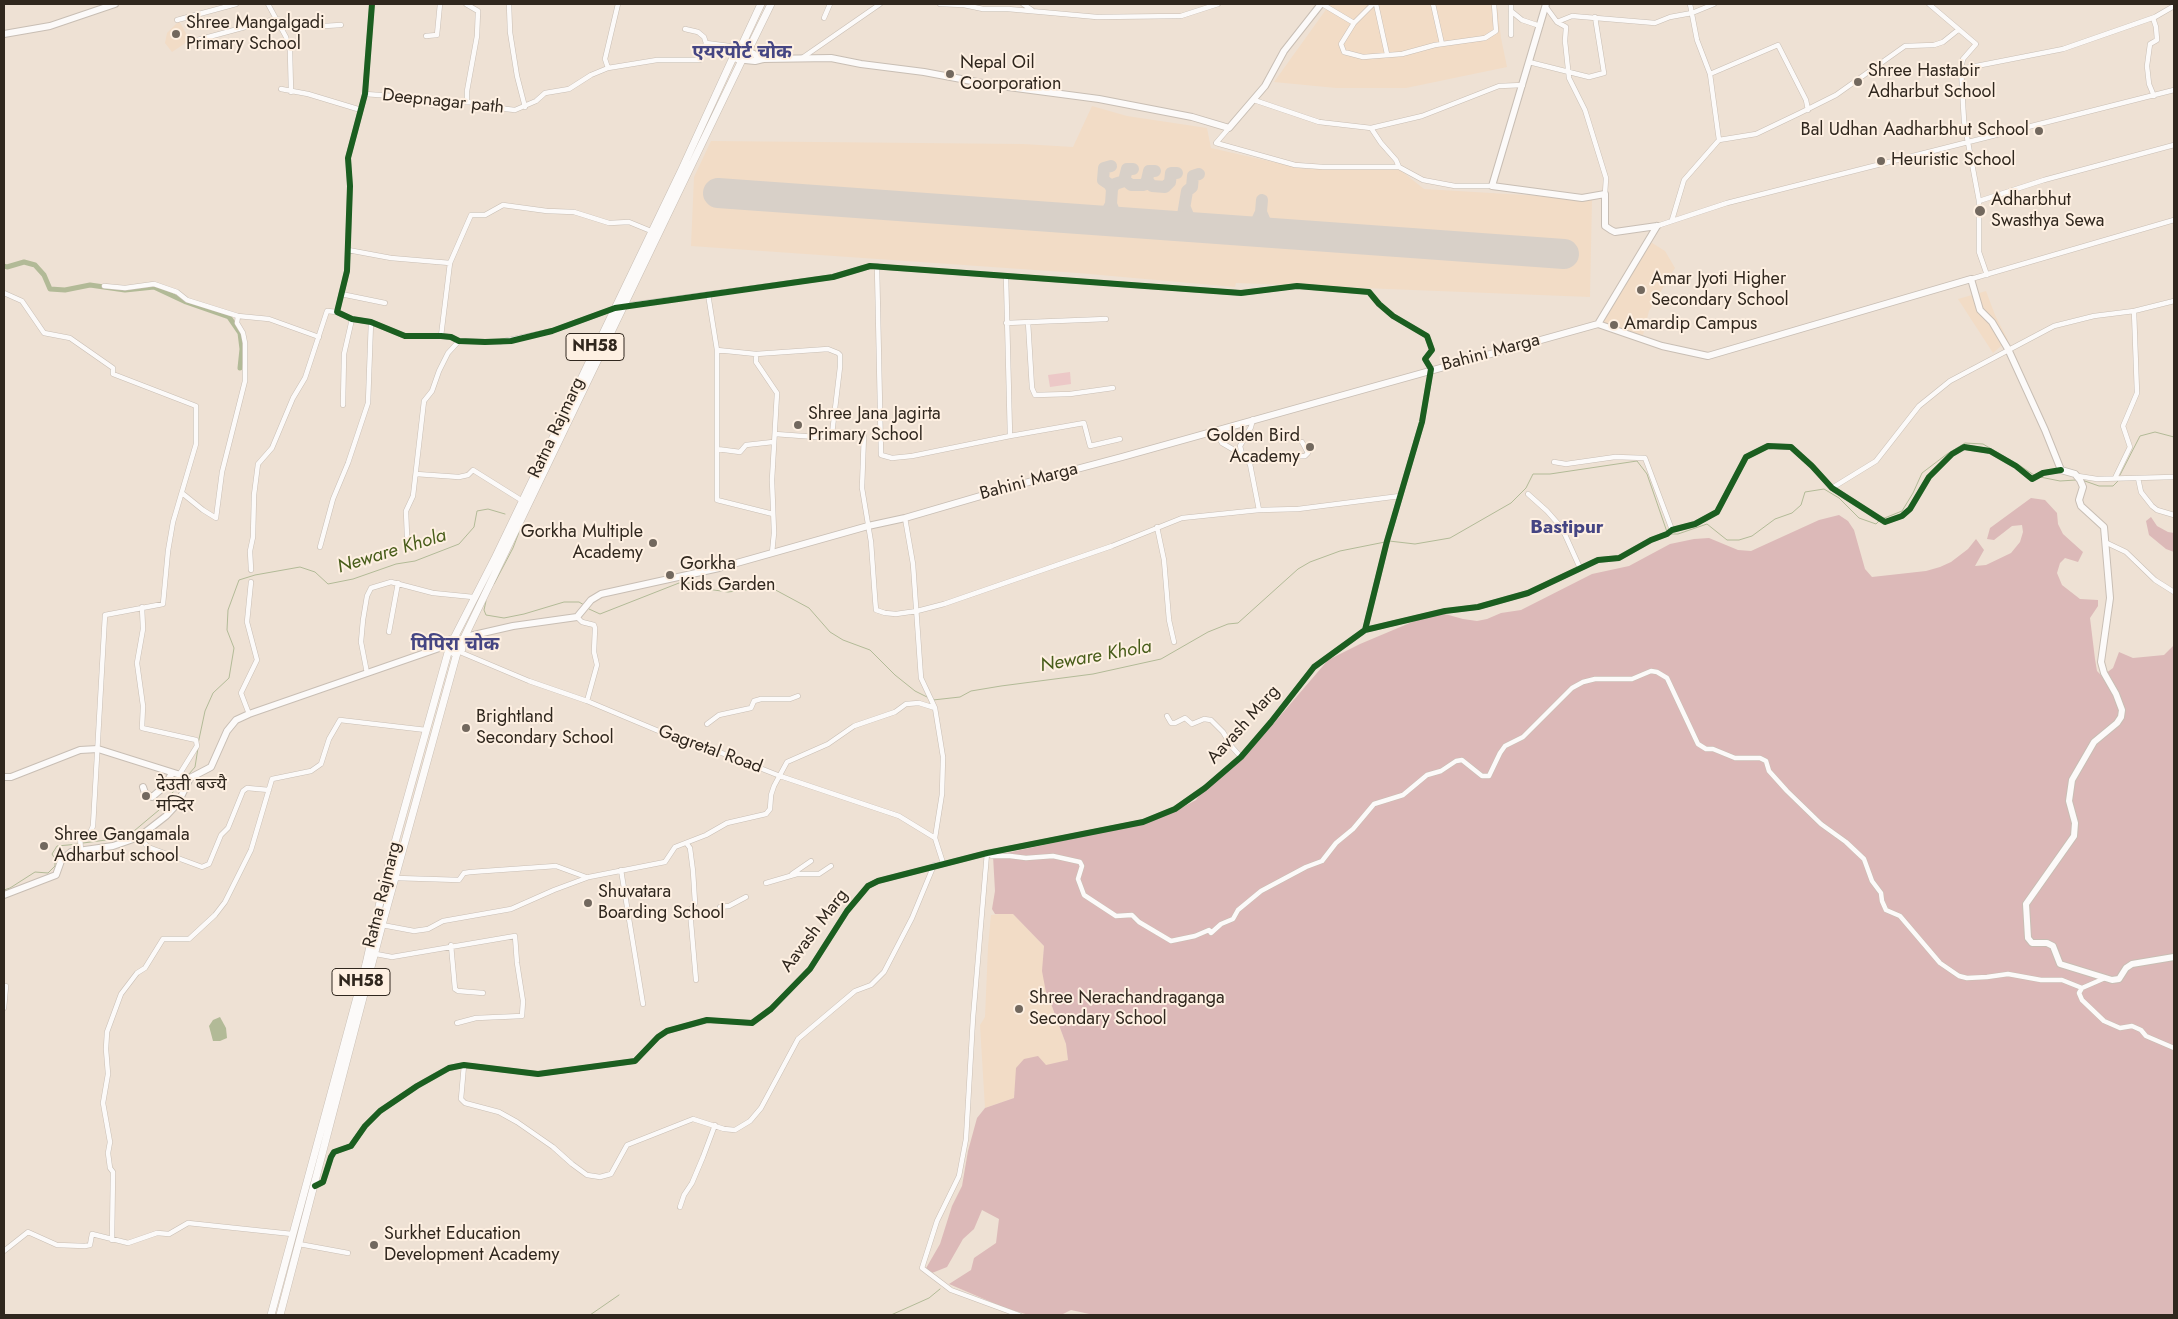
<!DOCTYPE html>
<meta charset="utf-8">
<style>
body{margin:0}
#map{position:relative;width:2178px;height:1319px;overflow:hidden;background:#eee1d4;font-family:Jost,sans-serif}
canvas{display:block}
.frame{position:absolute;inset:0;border:5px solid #30271e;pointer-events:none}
</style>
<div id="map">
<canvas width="2178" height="1319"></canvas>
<div class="frame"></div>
</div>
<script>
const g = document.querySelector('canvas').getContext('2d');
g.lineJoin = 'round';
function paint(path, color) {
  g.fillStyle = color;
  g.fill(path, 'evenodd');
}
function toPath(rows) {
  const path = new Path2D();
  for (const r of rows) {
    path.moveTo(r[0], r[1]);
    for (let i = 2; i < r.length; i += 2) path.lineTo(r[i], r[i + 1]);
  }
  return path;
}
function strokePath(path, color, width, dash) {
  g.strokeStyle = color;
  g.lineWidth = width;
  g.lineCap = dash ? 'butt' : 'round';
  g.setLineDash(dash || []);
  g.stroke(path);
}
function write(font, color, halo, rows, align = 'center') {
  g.font = font + ' Jost,"Noto Sans Devanagari",sans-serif';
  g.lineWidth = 4;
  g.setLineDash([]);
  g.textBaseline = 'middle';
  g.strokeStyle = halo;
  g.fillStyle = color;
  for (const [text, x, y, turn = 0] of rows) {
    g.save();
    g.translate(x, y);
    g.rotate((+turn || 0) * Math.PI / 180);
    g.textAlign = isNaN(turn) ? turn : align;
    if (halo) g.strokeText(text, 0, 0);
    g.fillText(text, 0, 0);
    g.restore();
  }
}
paint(toPath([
 [1330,4,1497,4,1501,38,1507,67,1406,88,1336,88,1274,82],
 [179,21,190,40,172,52,165,43,167,33],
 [1092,106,1127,116,1207,128,1211,148,1304,169,1399,169,1424,189,1592,199,1590,297,1236,283,1235,287,1078,273,691,246,694,177,711,141,1023,144,1073,147],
 [1649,241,1665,251,1675,268,1649,311,1643,335,1624,332,1601,322],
 [1986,291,1995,315,2008,340,1993,353,1958,299],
 [1008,913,1013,914,1044,946,1043,962,1047,998,1050,1001,1066,1044,1068,1060,1045,1066,1016,1077,1014,1098,985,1108,980,1025,985,1017,988,947,991,915]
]), '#f2dcc6');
paint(toPath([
 [1070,372,1071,384,1050,387,1048,375]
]), '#ecc8c7');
paint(toPath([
 [2031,498,2045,500,2057,513,2058,524,2063,534,2083,552,2078,562,2065,558,2060,563,2057,573,2062,585,2080,599,2098,600,2098,606,2090,618,2095,659,2097,671,2102,676,2113,668,2119,652,2133,658,2164,655,2174,645,2174,1315,1094,1315,1071,1310,1063,1314,1029,1315,1005,1308,949,1284,971,1270,974,1258,996,1243,999,1219,982,1210,974,1229,963,1239,947,1267,932,1273,925,1270,940,1244,952,1206,962,1186,968,1151,977,1118,985,1108,1014,1098,1016,1068,1024,1059,1038,1056,1046,1065,1068,1060,1066,1044,1050,1001,1047,998,1042,971,1044,946,1013,914,995,914,992,909,995,891,993,856,1144,823,1183,807,1196,800,1206,784,1223,774,1244,758,1328,660,1360,644,1424,617,1445,614,1463,619,1477,621,1487,619,1501,613,1521,610,1592,574,1629,566,1670,544,1694,539,1709,538,1738,550,1751,551,1819,520,1839,515,1848,521,1854,530,1865,569,1872,577,1926,571,1940,567,1951,562,1968,549,1976,539,1984,550,1975,566,1986,565,2011,553,2020,542,2023,532,2022,525,2012,526,1994,540,1987,539,1990,528],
 [2151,517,2157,526,2168,532,2174,533,2174,552,2166,549,2149,535,2146,521]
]), '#dcb9b8');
paint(toPath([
 [220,1017,226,1028,227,1038,220,1041,213,1041,209,1026,213,1020]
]), '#b2ba97');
strokePath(toPath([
 [2019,465,2034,475],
 [2120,475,2140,436,2155,432,2174,437],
 [2040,477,2060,481,2076,480],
 [2082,480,2099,486,2113,486,2118,481],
 [1882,519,1902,511,1913,493,1922,473,1947,454,1965,443,1983,444,2015,463],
 [1669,534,1678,534,1707,524,1727,540,1739,540,1752,536,1775,519,1792,513,1801,505,1805,492,1824,489,1839,498,1859,518,1876,524,1879,521],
 [1389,541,1415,544,1450,538,1511,503,1526,488,1533,474,1550,474,1637,461,1647,474,1667,532],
 [494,584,513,548,521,527],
 [486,601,484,610,486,615,504,618,524,614,564,602,579,602,584,605],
 [589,609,600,614,679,583,692,583,700,588,728,592,770,587,809,608,830,632,843,640,870,650,895,675,915,691,927,697],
 [933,700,960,697,971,691,1001,686,1093,674,1161,659,1208,632,1228,624,1238,623,1298,569,1310,562,1340,551,1385,542],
 [198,744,205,711,213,693,229,678,234,648,227,630,228,610,239,580,255,575,300,567,315,572,328,584,353,579,396,564,415,561,459,544,474,527,477,511,488,509,505,514],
 [189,774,195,767,198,748],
 [83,843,114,839,134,831,159,810,184,778],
 [4,890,10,888,35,872,48,873,55,866,55,859,52,854,57,846,79,844],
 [590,1315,619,1295],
 [891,1315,929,1298,940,1289]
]), '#b2ba97', 1);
strokePath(toPath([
 [4,266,7,267,24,262,35,265,44,275,50,289,65,290,90,285,125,290,154,287,186,302,229,317,240,333,242,349,240,368]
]), '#b2ba97', 5);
strokePath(toPath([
 [1111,166,1104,168,1103,180,1109,184,1112,189],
 [1125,180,1131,185,1144,185,1147,180,1149,171,1155,171],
 [1147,180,1152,186,1165,187,1170,182,1171,173,1177,173],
 [1111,204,1116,217,1126,222],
 [1185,208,1190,220,1204,228],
 [1261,212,1266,224,1276,233],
 [1092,220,1105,215,1111,204,1112,189,1115,184,1124,181,1127,169,1133,169],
 [1166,225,1174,224,1183,215,1187,191,1192,187,1193,176,1199,174],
 [1240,231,1256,223,1261,212,1262,200]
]), '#d8d0c8', 12);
strokePath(toPath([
 [718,193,1564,254]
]), '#d8d0c8', 30);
const street = toPath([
 [268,4,286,37,290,51,291,92],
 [372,4,365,94,348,158,350,186,347,271,337,312,352,319,371,322,405,336,441,336,451,337,459,341,499,342,552,331,615,308],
 [466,4,478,11,477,36,467,91,467,102],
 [509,4,510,32,517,76,525,107],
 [940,4,964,5,983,9,1008,9,1097,17,1181,16,1218,4],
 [1023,4,1032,10],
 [1322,4,1354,23,1373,4],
 [1376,4,1387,54],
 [1433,4,1442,44],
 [1511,4,1511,35],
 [1690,4,1697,40,1710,74,1719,140],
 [1929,4,1976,44,1963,59,1961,69,1964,121,1979,201,1979,252,1987,275],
 [1546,7,1557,22,1572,16,1655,23,1670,17,1692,13,1714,4],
 [1511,11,1522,20,1540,26],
 [824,18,830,4],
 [2153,18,2156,27,2157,40,2150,44,2147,66,2149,84,2154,96],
 [177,20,236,4],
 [1557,22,1566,27,1565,41,1569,78,1585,110,1606,178,1605,194],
 [1354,23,1341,44,1344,52,1363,57,1402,54,1435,45,1485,38,1496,31,1494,4],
 [685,29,698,32,704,37,706,43],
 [426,36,437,35,440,4],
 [190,42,275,19,324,26,341,25],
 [802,58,880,4],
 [1529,62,1589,77,1604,73,1595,17],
 [608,68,605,59,618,4],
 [1961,69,2063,49,2155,17,2174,6],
 [1710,74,1778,45,1806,100,1808,110],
 [281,89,308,94,361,110],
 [365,94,421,98,427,103,433,105,467,102,485,104,506,109,515,110,536,101,545,93,569,89,591,75,608,68,657,60,700,60,706,43,729,46,736,51],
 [1254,100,1319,122,1371,128,1422,116,1499,86,1523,85],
 [1229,128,1216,143,1295,165,1323,167,1399,167,1423,180,1455,186,1492,186],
 [1371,128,1381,143,1396,160,1399,167],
 [1979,201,2044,180,2174,145],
 [1672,220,1684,180,1719,140,1756,134,1800,113,1836,95,1905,46,1934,45,1943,42,1958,30],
 [1657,226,1727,203,2174,90],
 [348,250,391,258,450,263,471,215,485,215,503,205,547,211,574,212,609,223,629,222,651,231],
 [877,266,881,455,892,458,912,456,1010,436],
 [1006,276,1010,436,1084,423,1090,446,1120,439],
 [1971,279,2174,220],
 [104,286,125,288,154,284,177,292,187,300,238,316,269,319,319,337],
 [4,293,22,301,44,333,70,338,113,368,113,374,196,406,196,444,173,522,168,551,163,604,105,615,93,826,90,833,80,837,81,851],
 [341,294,385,303],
 [708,294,717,350,717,500,773,514],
 [622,306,833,277,870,266,1241,293,1297,286,1369,292,1379,304,1393,316,1427,336,1432,350,1425,359,1431,369,1422,422,1387,541,1365,630],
 [1028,322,1032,388,1035,395,1070,394,1113,388],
 [1006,323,1106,319],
 [441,336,450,263],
 [717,350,756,354,828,349,838,353,840,355,840,367,832,434,857,432,864,434,862,488,871,542,875,598,876,610,885,613,896,614,917,611,944,604,1112,546,1182,518,1259,510,1298,509,1400,496],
 [756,354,756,362,777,393,772,480,774,533,772,553],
 [343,405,344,354,352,319],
 [1215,431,1222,443,1241,454],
 [775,434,816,437,832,434],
 [717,449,740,452,746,445,773,442],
 [1554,462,1566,464,1615,457,1645,458,1672,530],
 [1250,464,1242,454,1240,446,1251,427,1253,419],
 [416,474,459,477,468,475,473,470,521,500],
 [2078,476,2097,479,2174,477],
 [2115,478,2130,447,2123,426,2137,393,2134,311],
 [2138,478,2141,492,2152,506,2157,510,2174,515],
 [1832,488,1876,461,1919,406,1950,381,2054,326,2094,316,2134,311,2174,301],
 [182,493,203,510,216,518,222,472,245,381,245,343,243,333,237,323,238,316],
 [1528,494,1547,511,1562,528,1580,568],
 [1259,510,1250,464,1253,460,1266,458,1305,456,1308,453,1302,442],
 [905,518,913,564,921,678,935,708,943,757,942,794,935,838],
 [1157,527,1164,560,1169,620,1174,642],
 [407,536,406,511,413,496,424,401,432,391,439,371,448,353,459,341],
 [2107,543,2126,552,2155,580,2174,592],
 [320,547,333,499,348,463,368,403,371,322],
 [251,570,250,551,253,537,254,495,258,464,272,448,293,398,305,378,327,311,337,312],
 [142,607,143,629,137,663,143,706,142,728,196,740,197,746,179,775],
 [577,617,582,622,594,625,595,628,594,652,597,665,587,701],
 [389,632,398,583],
 [460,652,529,681,587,701,673,737,704,746,780,776,899,816,935,838,943,863],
 [367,673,361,642,363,620,367,596,371,588,391,582,433,593,473,597],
 [249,714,241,693,257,660,247,622,251,582],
 [1167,716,1171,723,1175,723,1185,718,1192,724,1204,719,1211,720,1223,732,1232,747,1241,757],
 [707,724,719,715,751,708,754,701,761,699,790,699,798,696],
 [139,837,148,847,202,867,209,864,221,835,228,828,243,791,247,788,269,790],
 [687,844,690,848,693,871,695,903,690,911,696,980],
 [621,870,643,1004],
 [792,874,811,861],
 [396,878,459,880,464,873,471,872,556,866,586,877],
 [766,883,797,874,819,874,831,866],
 [720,907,729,906,746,897],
 [382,925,414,931,428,929,443,921,511,909,554,890,589,877,665,862,675,847,706,835,727,823,766,814,770,809,771,795,774,786,787,762,828,744,854,726,895,712,906,704,919,703,935,708],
 [451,945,455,989,458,991,483,993],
 [376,954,392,957,515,936,517,963,523,1001,522,1016,476,1018,457,1023],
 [4,987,6,986,4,1008],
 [2082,988,2105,978],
 [464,1065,461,1099,465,1103,499,1112,517,1122,553,1147,572,1164,587,1175,600,1177,611,1174,627,1145,693,1119,724,1129,735,1130,750,1121,761,1108,798,1039,855,991,871,985,884,972,912,918,934,865],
 [315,1186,323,1182,331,1157,334,1152,351,1146,365,1126,380,1111,417,1086,449,1068,464,1065,538,1074,635,1061,658,1037,667,1031,707,1020,752,1023,771,1009,810,969,847,911,868,886,878,881,987,853,1143,822,1175,809,1205,788,1241,757,1271,722,1314,667,1365,630,1445,611,1478,607,1528,593,1598,560,1619,558,1651,540,1667,534,1672,530,1695,524,1717,512,1746,457,1768,446,1791,447,1812,466,1832,488,1885,522,1902,516,1910,509,1929,477,1952,454,1964,447,1990,451,2016,466,2032,479,2043,473,2061,470],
 [680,1207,684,1195,692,1183,703,1157,715,1125],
 [112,1240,113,1172,110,1168,108,1153,110,1142,103,1103,108,1074,106,1049,107,1032,121,994,137,973,145,968,163,939,189,939,215,915,225,902,251,850,272,779,311,771,321,764,329,739,340,720,426,730],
 [299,1244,348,1253],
 [4,1251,28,1232,57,1245,85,1246,90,1245,92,1234,128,1243,157,1233,169,1234,188,1223,292,1234],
 [1019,1315,951,1290,922,1268,937,1221,959,1176,966,1139,973,1018,987,853,992,856,1010,856,1026,858,1053,856,1080,862,1082,866,1078,879,1084,895,1116,916,1132,915,1139,922,1171,941,1195,936,1209,930,1211,933,1221,924,1233,919,1238,910,1261,891,1306,867,1322,861,1336,843,1353,829,1374,804,1403,795,1427,775,1441,771,1456,761,1462,760,1482,776,1489,776,1500,753,1505,746,1523,737,1572,688,1583,682,1595,679,1632,679,1651,671,1657,672,1667,678,1698,744,1706,749,1713,749,1735,758,1760,758,1766,761,1769,771,1787,791,1821,824,1846,842,1864,859,1872,881,1881,893,1882,901,1886,910,1900,916,1940,963,1959,976,1967,978,1987,977,2008,974,2041,980,2062,980,2082,988,2079,993,2082,1000,2104,1021,2120,1028,2132,1026,2141,1030,2146,1036,2174,1048]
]);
const secondary = toPath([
 [1546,4,1492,186,1582,198,1605,194,1605,226,1611,230,1615,232,1657,226],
 [4,34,50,26,115,4],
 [748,51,763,59],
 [745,60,755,61,763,59,831,58,861,64,924,72,993,85,1099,99,1192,117,1229,128,1265,86,1284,51,1321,4],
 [1598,324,1662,346,1708,356,1971,279,1980,310,1992,322,2008,349,2045,430,2061,470,2075,474,2080,480,2083,487,2079,500,2081,506,2104,527,2110,598,2101,662,2104,673,2116,694,2122,710,2121,717,2117,723,2094,742,2072,780,2069,801,2075,823,2074,836,2026,904,2028,938,2032,943,2047,943,2053,946,2060,964,2112,980,2119,979,2126,968,2132,964,2174,957],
 [1598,324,1657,226],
 [465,637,513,626,577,617,591,600,601,594,719,568,868,526,905,518,1039,479,1122,457,1598,324],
 [4,777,11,777,80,750,98,749,190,778],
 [143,787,145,793,152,797,165,786,172,773],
 [4,895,56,875,61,861,71,852,113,846,139,837,166,816,178,803,190,778,211,767,227,731,236,720,249,714,448,645]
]);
const primary = toPath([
 [741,47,761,4],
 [738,59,742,60,747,58,748,51,771,4],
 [454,638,496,556,682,169,736,51,741,47,748,51],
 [462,642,457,638,451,639,448,645,449,649,454,653,462,649,462,642,742,60],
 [271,1315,366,964,387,871,449,649],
 [280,1315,382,925,457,653]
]);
strokePath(street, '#c8beb4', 5.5);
strokePath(secondary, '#c8beb4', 8);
strokePath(primary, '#c8beb4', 8);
strokePath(street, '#fcfaf9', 4.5);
strokePath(secondary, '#fcfaf9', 6);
strokePath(primary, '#fcfaf9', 7);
strokePath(toPath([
 [372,4,365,94,348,158,350,186,347,271,337,312,352,319,371,322,405,336,441,336,451,337,459,341,485,342,511,341,552,331,615,308,833,277,870,266,1241,293,1297,286,1369,292,1379,304,1393,316,1427,336,1432,350,1425,359,1431,369,1422,422,1387,541,1365,630],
 [315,1186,323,1182,331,1157,334,1152,351,1146,365,1126,380,1111,417,1086,449,1068,464,1065,538,1074,635,1061,658,1037,667,1031,707,1020,752,1023,771,1009,810,969,847,911,868,886,878,881,987,853,1143,822,1175,809,1205,788,1241,757,1271,722,1314,667,1365,630,1445,611,1478,607,1528,593,1598,560,1619,558,1651,540,1667,534,1672,530,1695,524,1717,512,1746,457,1768,446,1791,447,1812,466,1832,488,1885,522,1902,516,1910,509,1929,477,1952,454,1964,447,1990,451,2016,466,2032,479,2043,473,2061,470]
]), '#1b5e20', 6);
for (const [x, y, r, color] of [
 [176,34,5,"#72685e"],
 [950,74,5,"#72685e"],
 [1858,82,5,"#72685e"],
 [2039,131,5,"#72685e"],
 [1881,161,5,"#72685e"],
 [1980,211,6,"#72685e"],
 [1641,290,5,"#72685e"],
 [1614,325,5,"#72685e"],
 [798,425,5,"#72685e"],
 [1310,447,5,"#72685e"],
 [653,543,5,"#72685e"],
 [670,575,5,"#72685e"],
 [466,728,5,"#72685e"],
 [146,796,5,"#72685e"],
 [44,846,5,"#72685e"],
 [588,903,5,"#72685e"],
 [1019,1009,5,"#72685e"],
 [374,1245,5,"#72685e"]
]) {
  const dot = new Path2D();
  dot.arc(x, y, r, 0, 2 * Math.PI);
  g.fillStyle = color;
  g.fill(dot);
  strokePath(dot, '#fef0e2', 2);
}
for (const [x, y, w] of [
 [595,347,58],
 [361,982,58]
]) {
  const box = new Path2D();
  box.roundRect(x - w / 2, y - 13.5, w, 27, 4);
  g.fillStyle = '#fef0e2';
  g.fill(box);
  strokePath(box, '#30271e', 1);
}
write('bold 16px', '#30271e', null, [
 ["NH58",595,347],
 ["NH58",361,982]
]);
write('18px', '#30271e', '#fef0e2', [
 ["Shree Mangalgadi",186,24],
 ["Primary School",186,45],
 ["Nepal Oil",960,64],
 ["Coorporation",960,85],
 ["Shree Hastabir",1868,72],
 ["Adharbut School",1868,93],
 ["Bal Udhan Aadharbhut School",2029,131,"right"],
 ["Heuristic School",1891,161],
 ["Adharbhut",1991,201],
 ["Swasthya Sewa",1991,222],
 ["Amar Jyoti Higher",1651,280],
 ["Secondary School",1651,301],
 ["Amardip Campus",1624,325],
 ["Shree Jana Jagirta",808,415],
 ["Primary School",808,436],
 ["Golden Bird",1300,437,"right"],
 ["Academy",1300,458,"right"],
 ["Gorkha Multiple",643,533,"right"],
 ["Academy",643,554,"right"],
 ["Gorkha",680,565],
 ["Kids Garden",680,586],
 ["Brightland",476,718],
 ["Secondary School",476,739],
 ["देउती बज्यै",156,786],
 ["मन्दिर",156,807],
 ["Shree Gangamala",54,836],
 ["Adharbut school",54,857],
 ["Shuvatara",598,893],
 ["Boarding School",598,914],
 ["Shree Nerachandraganga",1029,999],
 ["Secondary School",1029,1020],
 ["Surkhet Education",384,1235],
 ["Development Academy",384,1256]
], 'left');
write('18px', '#30271e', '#fef0e2', [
 ["Deepnagar path",443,102,6],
 ["Bahini Marga",1491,353,-15],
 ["Ratna Rajmarg",557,428,-65],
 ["Bahini Marga",1029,482,-15],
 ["Aavash Marg",1244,725,-48],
 ["Gagretal Road",710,750,20],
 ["Ratna Rajmarg",383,895,-76],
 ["Aavash Marg",815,931,-53]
]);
write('bold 19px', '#454583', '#fef0e2', [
 ["एयरपोर्ट चोक",742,53],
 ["Bastipur",1567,528],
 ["पिपिरा चोक",455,645]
]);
write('italic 19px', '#485d1a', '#fef0e2', [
 ["Neware Khola",392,552,-17],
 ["Neware Khola",1096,657,-10]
]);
</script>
